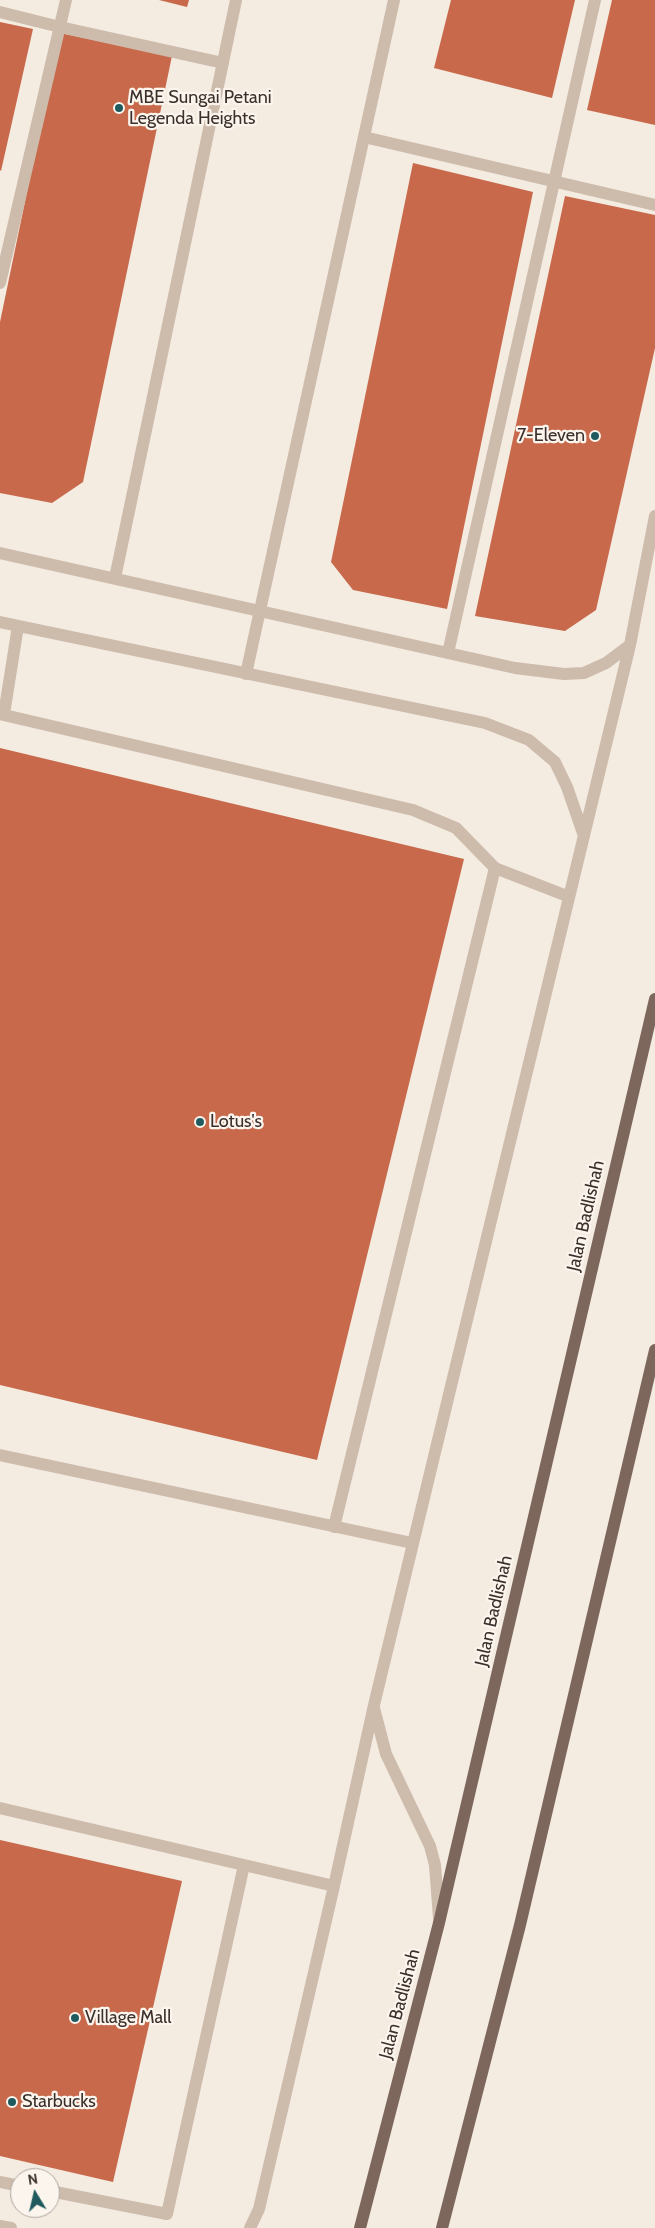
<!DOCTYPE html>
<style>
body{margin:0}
#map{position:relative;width:655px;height:2228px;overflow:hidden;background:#f4ebe1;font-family:Cabin,sans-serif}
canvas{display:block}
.north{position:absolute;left:10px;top:2168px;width:50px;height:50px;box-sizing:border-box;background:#fbf5ee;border:1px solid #aea6a0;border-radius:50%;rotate:351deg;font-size:14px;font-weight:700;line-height:20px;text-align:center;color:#3b302b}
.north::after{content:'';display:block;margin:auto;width:18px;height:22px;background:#1f5a5e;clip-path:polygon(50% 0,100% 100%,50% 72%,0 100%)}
</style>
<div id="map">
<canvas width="655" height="2228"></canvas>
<div class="north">N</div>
</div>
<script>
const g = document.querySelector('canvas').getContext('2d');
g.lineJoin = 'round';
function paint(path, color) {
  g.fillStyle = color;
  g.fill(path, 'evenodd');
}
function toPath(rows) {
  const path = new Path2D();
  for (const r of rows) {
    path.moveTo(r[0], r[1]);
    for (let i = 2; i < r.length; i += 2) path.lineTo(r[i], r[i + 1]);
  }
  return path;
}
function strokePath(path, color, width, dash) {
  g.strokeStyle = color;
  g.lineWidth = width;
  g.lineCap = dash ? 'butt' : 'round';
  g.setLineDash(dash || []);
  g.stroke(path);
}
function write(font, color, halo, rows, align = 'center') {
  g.font = font + ' Cabin,sans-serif';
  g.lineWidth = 4.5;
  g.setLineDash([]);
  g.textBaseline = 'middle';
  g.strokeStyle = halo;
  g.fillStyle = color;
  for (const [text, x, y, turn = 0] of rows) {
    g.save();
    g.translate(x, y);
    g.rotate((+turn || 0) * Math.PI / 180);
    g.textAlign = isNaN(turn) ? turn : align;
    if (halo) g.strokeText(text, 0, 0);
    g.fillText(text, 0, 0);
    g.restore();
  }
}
paint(toPath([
 [159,0,189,0,187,7],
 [451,0,575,0,552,98,434,68],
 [612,0,655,0,655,125,587,110],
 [0,22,33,29,1,171,0,170],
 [60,33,172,56,83,482,52,503,0,493,0,322],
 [413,163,533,192,447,609,353,590,331,562],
 [565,196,655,215,655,348,596,610,565,631,475,616],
 [0,748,464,859,317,1460,0,1385],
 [0,1840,182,1881,113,2182,0,2156]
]), '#c8694b');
strokePath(toPath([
 [0,12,60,27,223,63],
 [364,137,655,205],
 [0,283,66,0],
 [0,553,515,668,564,674,584,673,606,663,630,645],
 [115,578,236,0],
 [0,622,485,723,529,740,555,762,567,787,584,836],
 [448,653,595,0],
 [246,674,394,0],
 [0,714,413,810,456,828,495,868,567,896],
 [4,714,18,626],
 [0,1455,412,1543],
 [334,1527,495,868],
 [374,1708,386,1754,430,1846,435,1865,439,1918],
 [0,1808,334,1886],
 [0,2182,20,2186],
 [50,2191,167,2214,244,1865],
 [0,2226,11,2228],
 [250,2228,259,2209,334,1886,374,1705,630,645,655,516]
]), '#cdbbac', 12);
strokePath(toPath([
 [360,2228,439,1923,655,999],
 [442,2228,520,1925,655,1350]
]), '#7d675c', 12);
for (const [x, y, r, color] of [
 [119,108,5,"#1f5a5e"],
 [595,436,5,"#1f5a5e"],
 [200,1122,5,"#1f5a5e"],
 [75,2018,5,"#1f5a5e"],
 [12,2102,5,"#1f5a5e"]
]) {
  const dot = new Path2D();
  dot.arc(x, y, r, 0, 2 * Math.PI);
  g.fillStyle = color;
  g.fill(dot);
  strokePath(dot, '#fbf5ee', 2);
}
write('18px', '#3b302b', '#fbf5ee', [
 ["MBE Sungai Petani",129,98],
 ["Legenda Heights",129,119],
 ["7-Eleven",585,436,"right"],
 ["Lotus's",210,1122],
 ["Village Mall",85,2018],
 ["Starbucks",22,2102]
], 'left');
write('18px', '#3b302b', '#fbf5ee', [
 ["Jalan Badlishah",586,1216,-77],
 ["Jalan Badlishah",494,1611,-77],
 ["Jalan Badlishah",400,2004,-75]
]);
</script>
